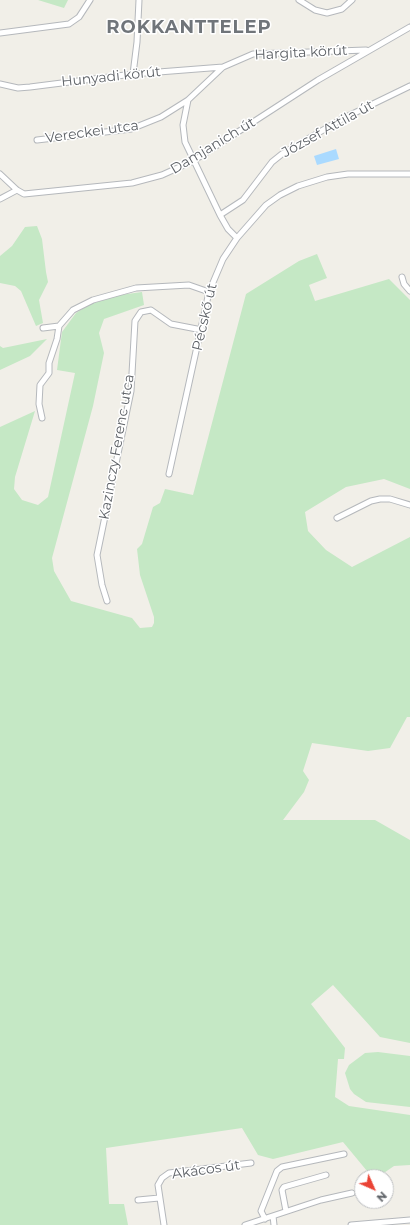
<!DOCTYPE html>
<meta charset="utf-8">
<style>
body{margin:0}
#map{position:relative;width:410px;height:1225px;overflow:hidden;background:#f1efe8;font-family:Montserrat,sans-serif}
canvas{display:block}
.north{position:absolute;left:354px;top:1169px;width:40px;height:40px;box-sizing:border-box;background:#fff;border:1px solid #bfc1c3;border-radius:50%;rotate:135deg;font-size:11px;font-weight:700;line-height:16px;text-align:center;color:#5f6368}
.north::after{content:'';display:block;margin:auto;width:14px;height:18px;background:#ea4335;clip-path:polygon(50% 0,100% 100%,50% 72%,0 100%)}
</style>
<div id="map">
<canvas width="410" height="1225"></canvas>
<div class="north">N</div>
</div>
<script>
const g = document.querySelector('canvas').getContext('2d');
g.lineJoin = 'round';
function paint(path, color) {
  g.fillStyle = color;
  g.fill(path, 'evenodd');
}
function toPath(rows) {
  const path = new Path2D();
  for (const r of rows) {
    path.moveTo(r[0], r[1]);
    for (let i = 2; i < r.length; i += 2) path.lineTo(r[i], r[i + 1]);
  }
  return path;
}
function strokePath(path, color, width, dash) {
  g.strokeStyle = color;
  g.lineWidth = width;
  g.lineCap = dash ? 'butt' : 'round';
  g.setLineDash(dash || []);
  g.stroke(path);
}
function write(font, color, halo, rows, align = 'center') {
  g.font = font + ' Montserrat,sans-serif';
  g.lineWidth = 3;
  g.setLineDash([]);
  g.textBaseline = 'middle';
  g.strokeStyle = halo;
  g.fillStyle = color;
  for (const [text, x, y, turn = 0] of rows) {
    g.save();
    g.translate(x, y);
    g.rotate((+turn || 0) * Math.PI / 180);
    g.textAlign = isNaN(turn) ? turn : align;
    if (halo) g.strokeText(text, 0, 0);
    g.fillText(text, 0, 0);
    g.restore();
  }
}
paint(toPath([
 [38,0,68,0,64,8],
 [37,226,42,239,46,272,48,282,39,300,43,323,36,326,21,291,15,286,0,283,0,256,12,246,25,227],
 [317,254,327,278,309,285,315,301,389,279,410,300,410,489,384,479,346,487,305,512,308,531,326,550,352,567,410,537,410,717,407,717,390,748,368,751,312,743,303,771,309,780,304,792,283,820,375,820,410,840,410,1043,380,1037,333,985,311,1004,345,1048,344,1059,338,1059,335,1097,349,1106,410,1115,410,1165,394,1166,378,1177,372,1177,343,1142,273,1159,258,1155,242,1128,106,1148,109,1204,124,1204,128,1225,0,1225,0,427,35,411,15,477,14,489,22,500,38,505,48,497,75,373,57,370,62,332,76,313,90,304,120,295,142,292,144,305,104,319,99,333,104,353,93,406,52,558,54,571,71,601,132,618,140,628,152,627,154,623,154,617,140,575,137,549,142,544,153,507,160,503,165,489,193,495,246,294,299,261],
 [47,339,30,356,0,370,0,346,3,348],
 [378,1052,410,1056,410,1107,366,1102,354,1094,350,1089,345,1073,349,1065,365,1053]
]), '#c5e8c5');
paint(toPath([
 [336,149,339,159,317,165,314,156]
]), '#aadaff');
const minor = toPath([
 [299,0,315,10,327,13,342,9,352,0],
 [0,33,69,24,79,17,90,0],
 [133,74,137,42,139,0],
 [0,84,18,88,30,87,133,74,223,67],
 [37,140,131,129,161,117,188,100],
 [0,174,17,190,24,194,132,183,162,175,193,161,318,80,410,27],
 [0,199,17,190],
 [220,215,243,200,272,162,282,154,342,119,410,86],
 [237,238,228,229,220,215,185,142,183,125,188,100,223,67,253,54,366,50],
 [402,277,404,284,410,291],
 [43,328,59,326],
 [42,418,39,404,40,385,49,373,49,363,57,339,59,326,73,310,93,300,136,288,189,285,209,292],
 [169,474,209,292,223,259,237,238,266,205,280,195,298,186,327,177,348,174,410,174],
 [337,518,371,501,380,499,390,499,410,505],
 [107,601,102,585,97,555,131,391,135,321,141,312,151,310,171,324,202,330],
 [138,1200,159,1198],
 [286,1211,282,1190,284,1187,326,1175],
 [273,1216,274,1225],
 [265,1219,261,1211,277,1171,282,1167,344,1154],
 [164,1225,158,1185,162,1178,169,1173,251,1163],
 [245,1225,321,1200,352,1193],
 [351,1225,410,1220]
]);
strokePath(minor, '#b5b8bc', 7);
strokePath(minor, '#fff', 5);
write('14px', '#5f6368', '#fff', [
 ["Hargita körút",301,53,-3],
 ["Hunyadi körút",111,77,-6],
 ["József Attila út",328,129,-29],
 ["Vereckei utca",92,132,-8],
 ["Damjanich út",213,146,-31],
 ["Pécskő út",205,317,-77],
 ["Kazinczy Ferenc utca",117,447,-80],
 ["Akácos út",206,1170,-8]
]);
g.letterSpacing = '1px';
write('bold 18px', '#70757a', '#fff', [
 ["ROKKANTTELEP",189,28]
]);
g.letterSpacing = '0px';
</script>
